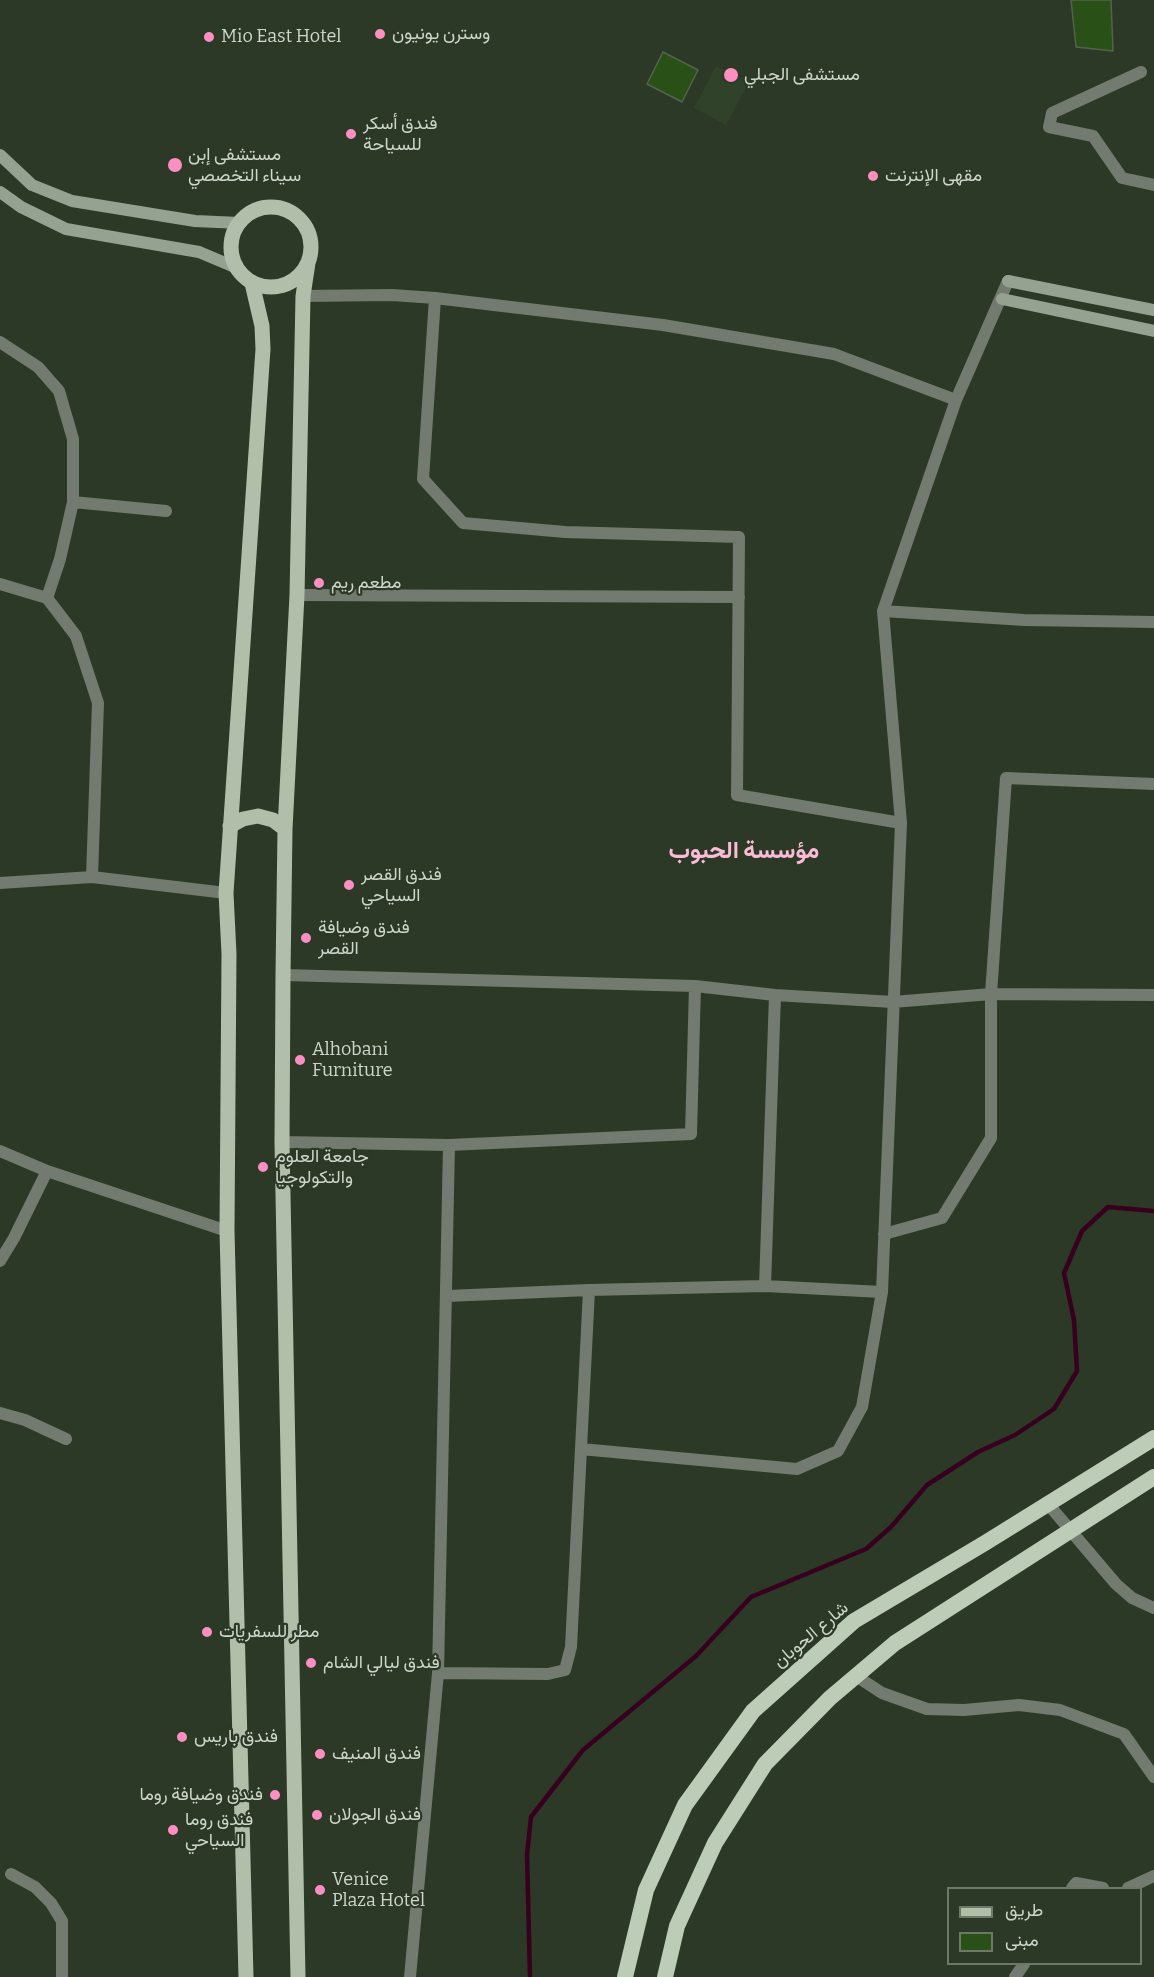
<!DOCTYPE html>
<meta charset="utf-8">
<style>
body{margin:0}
#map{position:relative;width:1154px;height:1977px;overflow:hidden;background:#2c3926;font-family:Bitter,Vazirmatn,serif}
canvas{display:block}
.legend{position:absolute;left:947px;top:1887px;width:195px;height:78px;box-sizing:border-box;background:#2c3926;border:2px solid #6d7868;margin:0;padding:8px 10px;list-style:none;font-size:18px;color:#ced6cb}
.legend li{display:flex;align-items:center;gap:12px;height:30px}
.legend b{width:30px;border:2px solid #6d7868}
</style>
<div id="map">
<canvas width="1154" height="1977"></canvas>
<ul class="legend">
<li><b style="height:8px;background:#b0beaa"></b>طريق</li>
<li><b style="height:16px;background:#295016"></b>مبنى</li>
</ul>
</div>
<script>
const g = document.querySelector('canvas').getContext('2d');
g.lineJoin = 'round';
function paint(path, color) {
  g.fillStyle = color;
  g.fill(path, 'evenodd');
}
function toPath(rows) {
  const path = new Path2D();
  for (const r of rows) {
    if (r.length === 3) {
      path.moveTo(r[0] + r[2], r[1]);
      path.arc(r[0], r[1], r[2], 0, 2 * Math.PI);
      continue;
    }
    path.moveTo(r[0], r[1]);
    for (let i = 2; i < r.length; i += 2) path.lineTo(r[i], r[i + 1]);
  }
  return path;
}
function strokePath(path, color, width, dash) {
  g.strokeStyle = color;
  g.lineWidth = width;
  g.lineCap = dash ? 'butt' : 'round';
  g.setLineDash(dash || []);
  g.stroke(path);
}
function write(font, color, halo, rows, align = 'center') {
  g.font = font + ' Bitter,Vazirmatn,serif';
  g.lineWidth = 4.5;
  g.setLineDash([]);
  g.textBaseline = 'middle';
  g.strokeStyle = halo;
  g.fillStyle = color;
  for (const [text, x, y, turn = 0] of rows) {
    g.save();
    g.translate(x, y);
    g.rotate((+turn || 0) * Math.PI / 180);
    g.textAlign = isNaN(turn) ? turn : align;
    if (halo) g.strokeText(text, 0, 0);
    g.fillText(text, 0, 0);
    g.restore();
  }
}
paint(toPath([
 [716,66,748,84,726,125,694,108]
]), '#304229');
strokePath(toPath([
 [530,1977,527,1854,531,1817,583,1750,696,1656,751,1597,866,1549,891,1527,927,1485,978,1452,1015,1435,1054,1409,1077,1371,1074,1320,1064,1273,1082,1231,1108,1207,1154,1211]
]), '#37001f', 4.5);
const building = toPath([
 [1071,0,1111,0,1113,51,1076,47,1071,0],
 [663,52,698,70,682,102,647,84,663,52]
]);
paint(building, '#295016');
strokePath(building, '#54634e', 1.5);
strokePath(toPath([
 [1141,72,1052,113,1049,127,1093,136,1122,178,1154,185],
 [303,296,392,295,435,298,663,325,834,354,956,400],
 [435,298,423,479,463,523,565,532,739,537,737,795,901,823],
 [0,342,38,367,59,391,73,439,73,502,60,559,47,598],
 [73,502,166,511],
 [0,584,47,598,76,636,98,703,92,877],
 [297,595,739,597],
 [883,611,1024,620,1154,622],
 [0,883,92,877,226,893],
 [283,975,695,986,775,995,893,1002,991,994,1154,995],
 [282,1142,449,1145,691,1134,695,986],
 [0,1151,47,1171,227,1231],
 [884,1234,942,1218,991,1138,991,994,1006,778,1154,784],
 [0,1261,14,1238,47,1171],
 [765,1286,775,995],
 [447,1296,589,1290,765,1286,882,1292],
 [0,1413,25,1420,66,1439],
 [581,1449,797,1469,838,1451,862,1407,882,1292,901,823,883,611,956,400,1008,281],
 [1048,1504,1116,1584,1132,1598,1154,1608],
 [438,1673,548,1674,565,1670,571,1647,589,1290],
 [856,1676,882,1693,927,1709,964,1710,1019,1705,1060,1710,1124,1734,1154,1777],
 [11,1874,35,1887,51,1903,62,1921,62,1977],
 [1072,1888,1076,1883,1103,1888],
 [1128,1888,1154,1876],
 [410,1977,438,1673,449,1145],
 [1015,1977,1024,1964]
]), '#737a70', 12);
strokePath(toPath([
 [0,155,32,185,72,201,195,221,240,223],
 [0,192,21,207,66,229,199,252,237,268],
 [1008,281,1154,310],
 [1002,299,1154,331]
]), '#95a191', 12);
strokePath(toPath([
 [271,247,40],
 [230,826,243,819,258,816,273,820,285,829],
 [246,1977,227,1231,229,954,226,893,263,349,262,326,252,283],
 [298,1977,282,1142,283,975,285,829,297,595,303,296,308,263]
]), '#b0beaa', 15);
strokePath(toPath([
 [625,1977,646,1890,685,1805,753,1711,854,1621,985,1543,1154,1438],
 [665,1977,677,1926,715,1843,765,1764,830,1698,895,1643,1154,1477]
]), '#bcccb6', 16);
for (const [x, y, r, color] of [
 [380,34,6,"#fc8fc2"],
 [209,37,6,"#fc8fc2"],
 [731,75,8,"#fc8fc2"],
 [351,134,6,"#fc8fc2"],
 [175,165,8,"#fc8fc2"],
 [873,176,6,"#fc8fc2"],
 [319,583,6,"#fc8fc2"],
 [349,885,6,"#fc8fc2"],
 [306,938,6,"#fc8fc2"],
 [300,1060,6,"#fc8fc2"],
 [263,1167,6,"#fc8fc2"],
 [207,1632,6,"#fc8fc2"],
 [311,1663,6,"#fc8fc2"],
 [182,1737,6,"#fc8fc2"],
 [320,1754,6,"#fc8fc2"],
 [275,1795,6,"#fc8fc2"],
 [317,1815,6,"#fc8fc2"],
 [173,1830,6,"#fc8fc2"],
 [320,1890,6,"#fc8fc2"]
]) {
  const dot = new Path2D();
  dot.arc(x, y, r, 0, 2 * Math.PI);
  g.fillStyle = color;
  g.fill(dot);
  strokePath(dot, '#2c3926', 2);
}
write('18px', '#ced6cb', '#2c3926', [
 ["وسترن يونيون",392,34],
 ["Mio East Hotel",221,37],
 ["مستشفى الجبلي",744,75],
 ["فندق أسكر",363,124],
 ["للسياحة",363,145],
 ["مستشفى إبن",188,155],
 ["سيناء التخصصي",188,176],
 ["مقهى الإنترنت",885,176],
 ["مطعم ريم",331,583],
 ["فندق القصر",361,875],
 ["السياحي",361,896],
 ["فندق وضيافة",318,928],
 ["القصر",318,949],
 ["Alhobani",312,1050],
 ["Furniture",312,1071],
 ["جامعة العلوم",275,1157],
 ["والتكولوجيا",275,1178],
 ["مطر للسفريات",219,1632],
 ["فندق ليالي الشام",323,1663],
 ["فندق باريس",194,1737],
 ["فندق المنيف",332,1754],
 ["فندق وضيافة روما",263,1795,"right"],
 ["فندق الجولان",329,1815],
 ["فندق روما",185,1820],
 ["السياحي",185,1841],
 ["Venice",332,1880],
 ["Plaza Hotel",332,1901]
], 'left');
write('18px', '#ced6cb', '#2c3926', [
 ["شارع الحوبان",811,1635,-40]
]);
write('bold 24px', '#fabbd6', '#2c3926', [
 ["مؤسسة الحبوب",744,851]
]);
</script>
